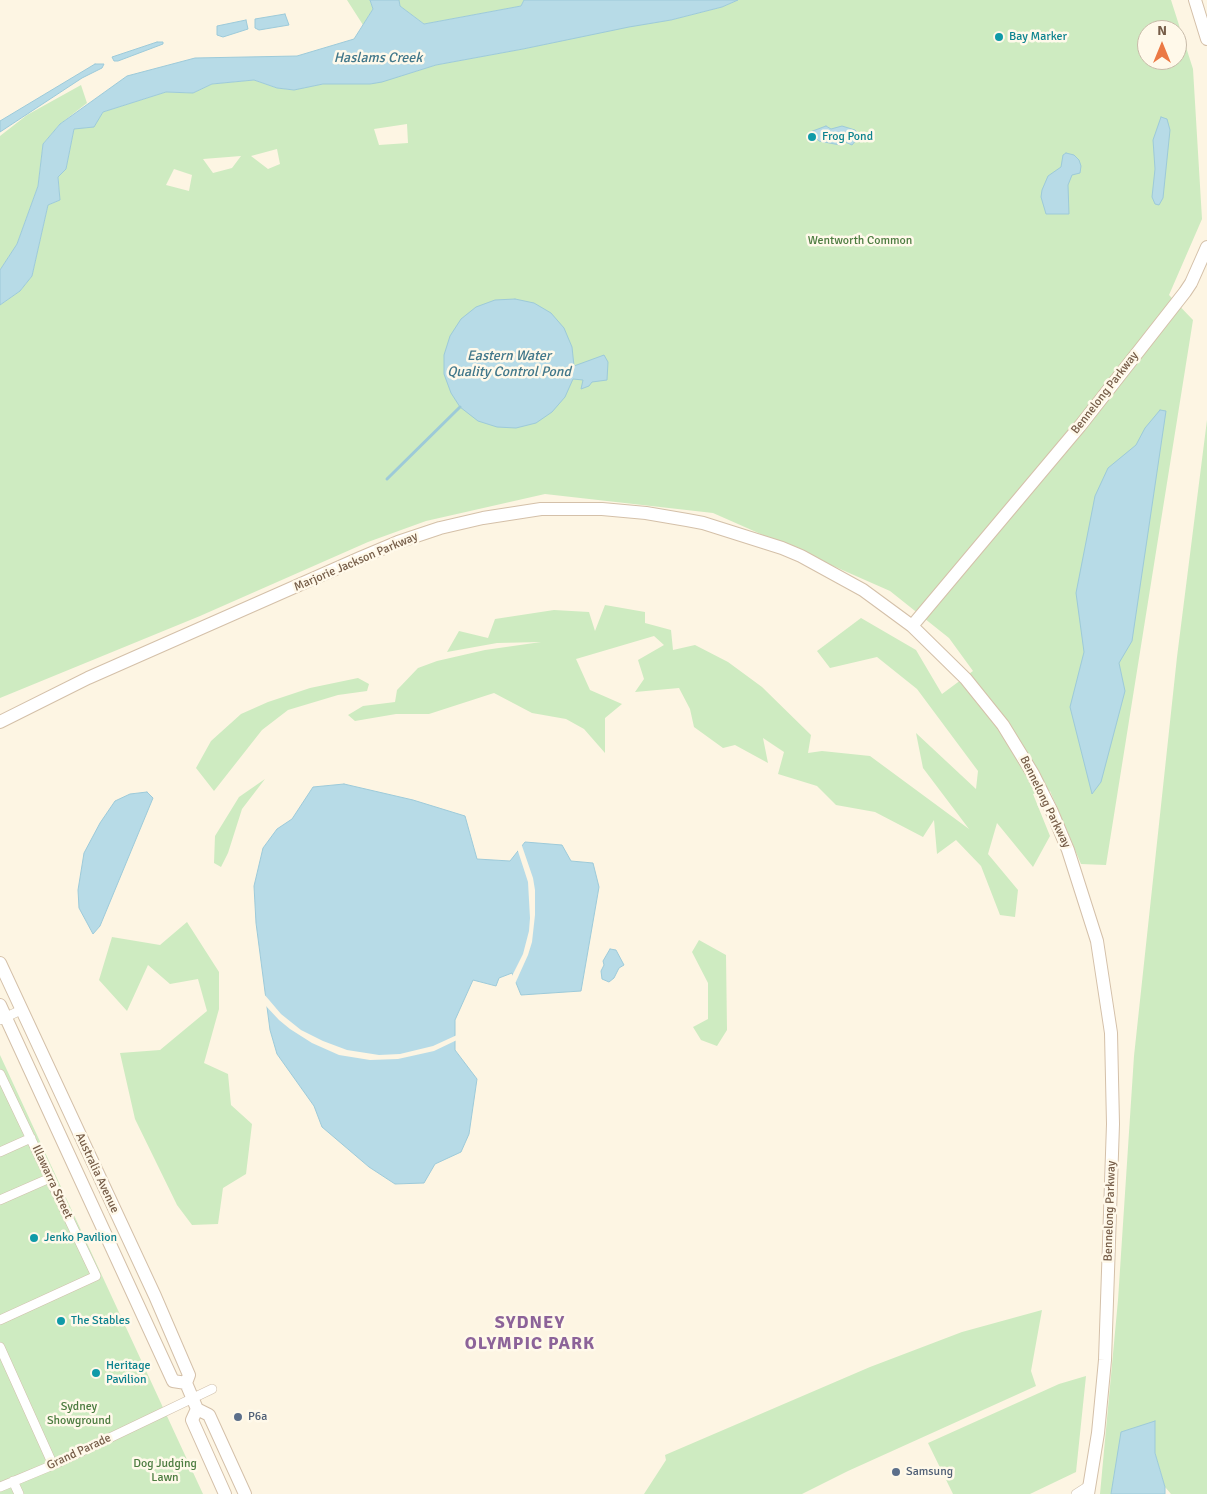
<!DOCTYPE html>
<style>
body{margin:0}
#map{position:relative;width:1207px;height:1494px;overflow:hidden;background:#fdf5e3;font-family:Signika,sans-serif}
canvas{display:block}
.north{position:absolute;left:1137px;top:20px;width:50px;height:50px;box-sizing:border-box;background:#fff9ea;border:1px solid #c8bba9;border-radius:50%;rotate:0deg;font-size:14px;font-weight:700;line-height:20px;text-align:center;color:#765d48}
.north::after{content:'';display:block;margin:auto;width:18px;height:22px;background:#eb7944;clip-path:polygon(50% 0,100% 100%,50% 72%,0 100%)}
</style>
<div id="map">
<canvas width="1207" height="1494"></canvas>
<div class="north">N</div>
</div>
<script>
const g = document.querySelector('canvas').getContext('2d');
g.lineJoin = 'round';
function paint(path, color) {
  g.fillStyle = color;
  g.fill(path, 'evenodd');
}
function toPath(rows) {
  const path = new Path2D();
  for (const r of rows) {
    path.moveTo(r[0], r[1]);
    for (let i = 2; i < r.length; i += 2) path.lineTo(r[i], r[i + 1]);
  }
  return path;
}
function strokePath(path, color, width, dash) {
  g.strokeStyle = color;
  g.lineWidth = width;
  g.lineCap = dash ? 'butt' : 'round';
  g.setLineDash(dash || []);
  g.stroke(path);
}
function write(font, color, halo, rows, align = 'center') {
  g.font = font + ' Signika,sans-serif';
  g.lineWidth = 5;
  g.setLineDash([]);
  g.textBaseline = 'middle';
  g.strokeStyle = halo;
  g.fillStyle = color;
  for (const [text, x, y, turn = 0] of rows) {
    g.save();
    g.translate(x, y);
    g.rotate((+turn || 0) * Math.PI / 180);
    g.textAlign = isNaN(turn) ? turn : align;
    if (halo) g.strokeText(text, 0, 0);
    g.fillText(text, 0, 0);
    g.restore();
  }
}
paint(toPath([
 [347,0,370,0,373,9,363,25],
 [399,0,524,0,521,6,424,24,400,6],
 [738,0,1171,0,1193,69,1202,219,1169,295,1193,320,1106,865,1081,864,1050,791,1033,794,1050,836,1033,867,997,823,988,854,1018,890,1015,917,1000,915,981,866,956,840,937,854,934,820,923,837,875,812,836,805,817,786,778,774,784,752,763,738,768,763,735,745,723,748,694,727,690,709,679,688,635,692,644,679,638,660,664,645,654,636,576,659,590,690,622,704,605,718,605,753,584,729,566,719,532,713,494,693,429,714,396,714,355,721,348,715,363,706,395,702,397,690,418,668,437,661,485,650,541,642,497,643,447,652,459,631,488,638,495,619,554,610,589,612,595,631,605,605,645,612,645,623,671,630,673,650,695,645,728,662,762,687,811,735,808,753,822,751,870,756,969,829,923,768,916,733,976,789,978,771,917,689,877,657,830,668,817,651,861,618,916,650,942,694,973,671,949,638,890,591,713,513,545,494,426,521,368,542,200,616,0,698,0,305,20,291,32,276,48,205,60,200,58,176,66,169,74,128,93,127,103,112,166,92,193,93,212,84,254,80,277,88,293,90,323,84,370,84,414,72,436,65,523,49,629,26,671,20,722,7],
 [1147,30,1177,30,1177,60,1147,60],
 [407,124,408,143,379,145,374,129],
 [277,149,280,164,268,169,251,156],
 [241,156,232,168,213,173,203,159],
 [174,169,192,175,189,191,166,185],
 [81,85,87,103,60,124,43,144,38,186,17,244,0,270,0,136,27,115],
 [1207,420,1207,1494,1171,1494,1165,1487,1155,1453,1155,1422,1122,1432,1111,1494,1100,1494,1118,1300,1134,1056,1177,657],
 [358,678,369,684,367,691,338,695,288,710,262,730,214,791,196,768,211,741,241,714,268,702,310,688],
 [265,779,242,809,228,853,221,867,214,863,215,836,239,797],
 [187,922,219,972,219,1009,204,1063,228,1074,231,1105,252,1124,246,1174,223,1188,218,1224,192,1225,177,1205,135,1119,120,1053,160,1050,207,1011,198,979,170,984,148,965,127,1011,99,980,112,937,160,945],
 [699,940,726,955,727,1030,717,1046,701,1040,693,1027,708,1019,708,983,692,952],
 [0,1055,203,1494,0,1494],
 [1042,1310,1031,1371,1036,1386,848,1471,802,1494,644,1494,666,1460,665,1455,870,1367,962,1332],
 [1086,1376,1076,1472,1030,1494,953,1494,928,1443,1059,1384]
]), '#ceebc1');
const water = toPath([
 [370,0,399,0,400,6,424,24,521,6,524,0,738,0,722,7,671,20,629,27,523,49,436,65,382,82,370,84,323,84,294,90,277,88,254,80,212,84,193,93,166,92,103,112,94,127,74,129,66,169,58,177,60,200,48,205,32,276,20,291,0,305,0,270,17,244,38,186,43,144,60,124,127,76,195,58,297,56,354,39,373,9,370,0],
 [285,14,289,25,259,30,255,28,255,19,285,14],
 [246,20,248,29,223,37,217,35,217,26,246,20],
 [157,42,163,42,163,44,118,61,114,61,112,57,157,42],
 [95,64,104,64,102,68,82,78,0,132,0,121,95,64],
 [1161,117,1167,119,1170,130,1163,198,1159,205,1155,204,1152,197,1155,169,1153,140,1161,117],
 [826,126,831,129,842,126,855,130,858,133,857,139,852,145,845,142,840,145,819,141,810,132,826,126],
 [1066,153,1074,155,1079,160,1081,166,1080,173,1072,175,1068,185,1069,214,1046,214,1041,197,1042,190,1048,176,1061,167,1063,155,1066,153],
 [515,299,534,303,551,313,564,328,572,347,574,366,604,355,608,362,607,380,592,382,589,386,581,389,583,380,573,379,565,397,552,412,536,423,516,428,497,427,478,421,460,407,451,393,444,374,444,355,450,336,461,319,476,307,495,300,515,299],
 [1160,410,1166,411,1132,641,1119,663,1125,691,1101,782,1092,794,1070,707,1084,652,1076,593,1095,496,1108,468,1136,445,1145,428,1160,410],
 [344,784,413,800,465,816,477,859,510,861,525,842,562,845,571,861,593,863,599,887,581,991,521,995,512,973,499,978,496,986,473,980,455,1020,455,1050,477,1079,469,1134,461,1152,435,1164,424,1183,395,1184,369,1167,322,1127,314,1106,277,1054,270,1030,256,923,254,886,263,848,277,829,292,819,313,787,344,784],
 [147,792,153,798,100,926,93,934,79,908,78,890,84,853,100,823,115,801,130,794,147,792],
 [610,949,616,950,624,965,619,968,614,978,609,982,602,979,601,971,604,965,603,961,610,949],
 [1155,1421,1155,1453,1165,1487,1165,1494,1111,1494,1121,1432,1155,1421]
]);
paint(water, '#b7dbe7');
strokePath(water, '#9dcad9', 1);
paint(toPath([
 [521,843,533,878,535,890,535,915,532,942,528,955,514,986,511,978,523,954,529,931,530,918,528,882,517,848],
 [264,994,281,1014,301,1030,323,1041,347,1050,379,1055,400,1054,433,1046,457,1035,457,1040,434,1051,398,1059,370,1060,339,1055,312,1043,290,1029,279,1020,265,1005]
]), '#fdf5e3');
strokePath(toPath([
 [387,479,460,407]
]), '#9dcad9', 3);
const street = toPath([
 [0,1020,21,1010],
 [0,1074,96,1276,0,1320],
 [0,1152,31,1138],
 [0,1200,50,1178],
 [0,1347,53,1465],
 [13,1481,19,1494],
 [0,1487,53,1465,212,1389],
 [1076,1494,1090,1485]
]);
const secondary = toPath([
 [1195,0,1207,39],
 [912,626,1080,426,1185,292,1191,283,1207,247],
 [0,722,88,678,360,558,398,542,440,528,483,518,541,509,602,509,646,513,687,520,703,523,782,548,801,556,863,590,912,626,966,679,1003,725,1033,774,1052,812,1068,850,1097,941,1111,1033,1113,1124,1105,1360,1098,1433,1088,1494],
 [0,963,155,1296,189,1375,186,1383,197,1409,209,1415,245,1494],
 [0,1005,173,1381,186,1383],
 [197,1409,192,1420,225,1494]
]);
strokePath(street, '#d0c0ac', 10);
strokePath(secondary, '#d4c0a9', 14);
strokePath(street, '#fff', 9);
strokePath(secondary, '#fff', 12);
for (const [x, y, r, color] of [
 [999,37,5,"#0f9aa8"],
 [812,137,5,"#0f9aa8"],
 [34,1238,5,"#0f9aa8"],
 [61,1321,5,"#0f9aa8"],
 [96,1373,5,"#0f9aa8"],
 [238,1417,5,"#5c6f8a"],
 [896,1472,5,"#5c6f8a"]
]) {
  const dot = new Path2D();
  dot.arc(x, y, r, 0, 2 * Math.PI);
  g.fillStyle = color;
  g.fill(dot);
  strokePath(dot, '#fff9ea', 2);
}
write('12px', '#0d838f', '#fff9ea', [
 ["Bay Marker",1009,37],
 ["Frog Pond",822,137],
 ["Jenko Pavilion",44,1238],
 ["The Stables",71,1321],
 ["Heritage",106,1366],
 ["Pavilion",106,1380]
], 'left');
write('12px', '#4c7c40', '#fff9ea', [
 ["Wentworth Common",860,241],
 ["Sydney",79,1407],
 ["Showground",79,1421],
 ["Dog Judging",165,1464],
 ["Lawn",165,1478]
]);
write('12px', '#765d48', '#fff9ea', [
 ["Bennelong Parkway",1105,393,-52],
 ["Marjorie Jackson Parkway",356,562,-23],
 ["Bennelong Parkway",1045,802,64],
 ["Australia Avenue",97,1173,65],
 ["Illawarra Street",52,1182,65],
 ["Bennelong Parkway",1110,1211,-88],
 ["Grand Parade",79,1452,-25]
]);
write('12px', '#4e5e75', '#fff9ea', [
 ["P6a",248,1417],
 ["Samsung",906,1472]
], 'left');
write('italic 14px', '#41778a', '#fff9ea', [
 ["Haslams Creek",378,58],
 ["Eastern Water",509,356],
 ["Quality Control Pond",509,372]
]);
g.letterSpacing = '1px';
write('bold 18px', '#8c6399', '#fff9ea', [
 ["SYDNEY",530,1323],
 ["OLYMPIC PARK",530,1344]
]);
g.letterSpacing = '0px';
</script>
